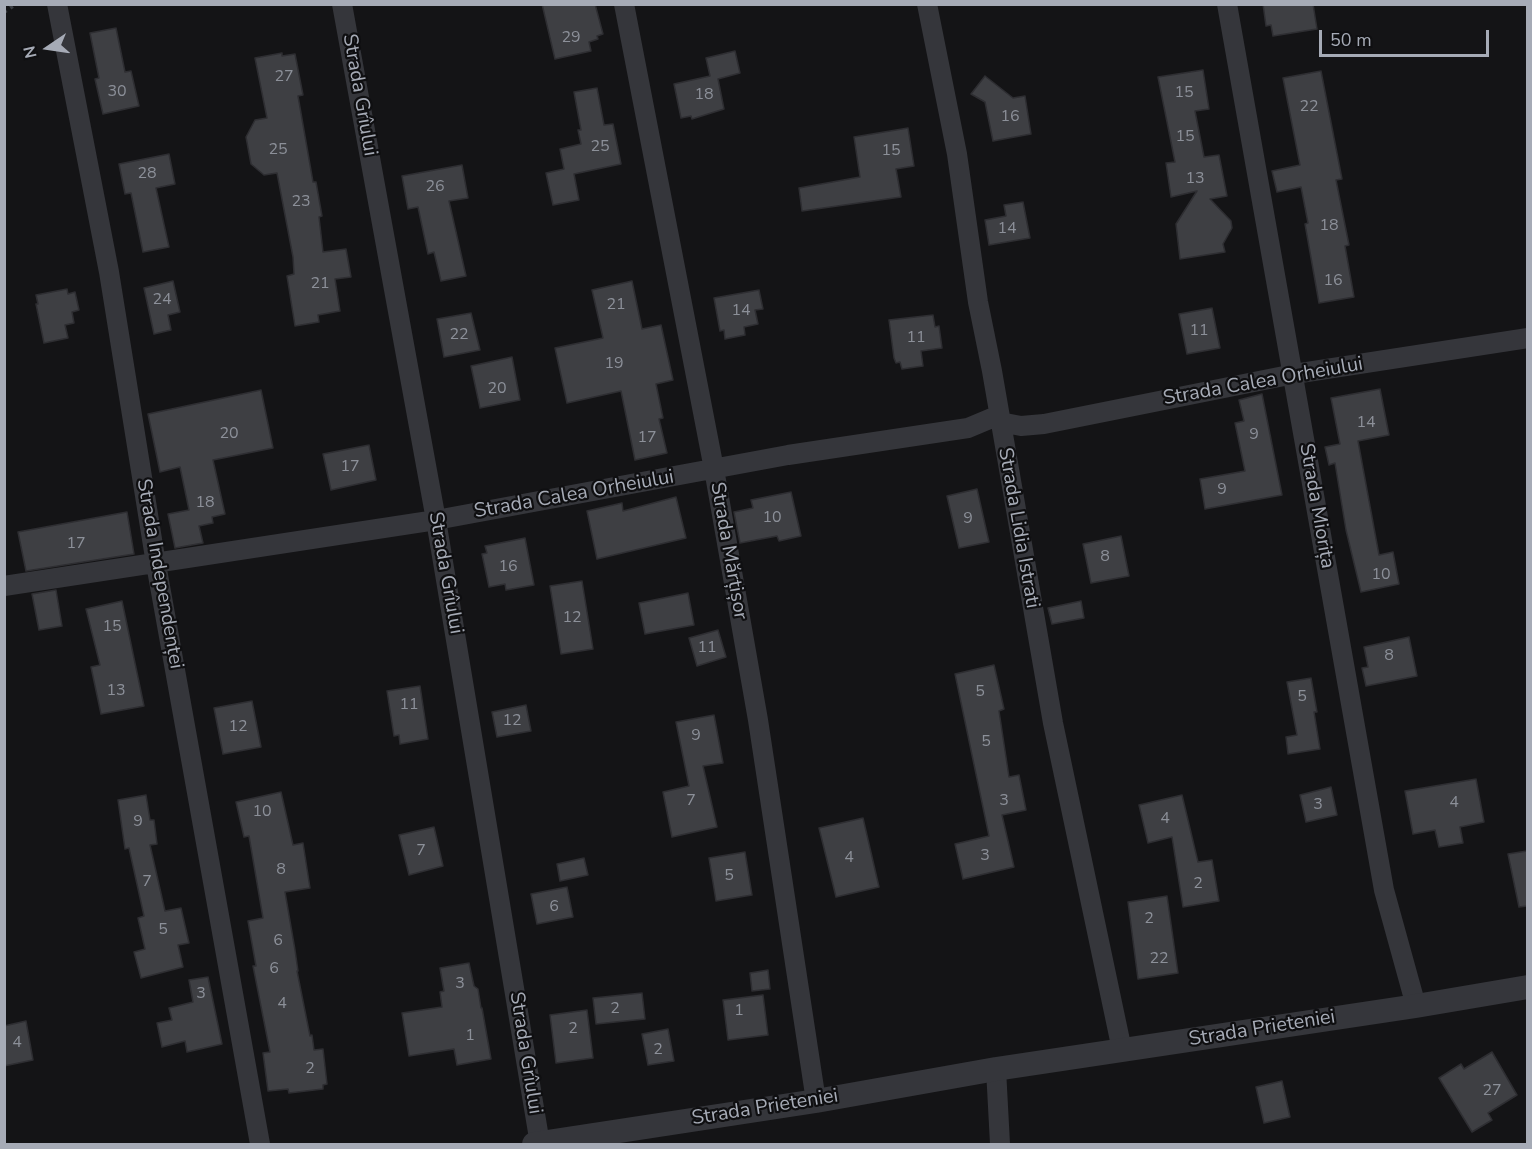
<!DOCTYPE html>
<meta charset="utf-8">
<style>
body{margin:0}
#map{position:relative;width:1532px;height:1149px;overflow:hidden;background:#141416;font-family:"Nunito Sans",sans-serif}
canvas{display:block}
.frame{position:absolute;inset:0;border:6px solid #a6abb6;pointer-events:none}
.north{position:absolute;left:18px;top:18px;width:60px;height:60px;-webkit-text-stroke:4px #0f0f11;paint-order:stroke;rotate:257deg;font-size:16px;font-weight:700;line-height:24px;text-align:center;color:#a6abb6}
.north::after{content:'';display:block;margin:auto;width:21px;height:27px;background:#a6abb6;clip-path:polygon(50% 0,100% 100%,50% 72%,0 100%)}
.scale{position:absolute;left:1319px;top:30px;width:170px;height:27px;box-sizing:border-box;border:3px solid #a6abb6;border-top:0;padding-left:8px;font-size:18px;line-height:21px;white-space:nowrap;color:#a6abb6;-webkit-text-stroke:4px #0f0f11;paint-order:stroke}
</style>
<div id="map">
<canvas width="1532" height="1149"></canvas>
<div class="frame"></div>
<div class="north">N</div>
<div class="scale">50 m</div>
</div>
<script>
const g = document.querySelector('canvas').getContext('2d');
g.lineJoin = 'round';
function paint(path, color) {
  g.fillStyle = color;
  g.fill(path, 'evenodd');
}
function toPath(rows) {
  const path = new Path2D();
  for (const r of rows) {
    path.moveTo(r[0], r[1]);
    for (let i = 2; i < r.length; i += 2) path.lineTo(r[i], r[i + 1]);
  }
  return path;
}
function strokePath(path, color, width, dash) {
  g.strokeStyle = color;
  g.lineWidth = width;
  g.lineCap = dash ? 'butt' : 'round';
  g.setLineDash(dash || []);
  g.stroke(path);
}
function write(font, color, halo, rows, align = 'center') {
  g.font = font + ' "Nunito Sans",sans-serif';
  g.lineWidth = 4.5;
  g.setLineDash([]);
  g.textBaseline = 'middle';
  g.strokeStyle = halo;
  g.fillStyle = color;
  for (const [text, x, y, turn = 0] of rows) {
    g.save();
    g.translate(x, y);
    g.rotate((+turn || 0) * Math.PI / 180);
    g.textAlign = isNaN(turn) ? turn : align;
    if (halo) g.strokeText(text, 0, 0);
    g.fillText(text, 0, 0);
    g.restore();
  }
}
const building = toPath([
 [542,4,595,4,603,34,597,36,598,39,589,42,591,51,555,59,542,4],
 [1263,4,1313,4,1317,29,1273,36,1271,25,1266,26,1263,4],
 [116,28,125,72,131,71,139,106,103,114,95,79,99,78,90,33,116,28],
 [735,51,740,73,718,79,724,109,692,119,691,116,681,118,674,84,710,76,706,58,735,51],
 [282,53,282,56,295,54,303,95,298,96,313,182,316,182,322,216,319,217,323,252,346,249,351,277,335,279,340,311,318,315,319,322,295,326,287,276,294,274,293,257,277,173,264,175,251,164,246,137,255,120,267,118,255,58,282,53],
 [1203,70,1209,109,1195,111,1204,157,1219,155,1227,196,1210,199,1231,221,1232,228,1223,244,1225,252,1180,259,1176,224,1197,191,1171,197,1166,163,1175,162,1158,77,1203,70],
 [1321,71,1342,179,1336,180,1349,245,1345,246,1354,297,1319,303,1305,224,1308,223,1301,187,1277,192,1272,171,1300,165,1283,78,1321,71],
 [985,76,1013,98,1025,96,1031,134,993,141,985,102,971,94,985,76],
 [597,88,604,125,613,124,621,164,574,174,579,200,553,205,546,173,564,169,560,149,581,144,578,130,581,130,574,92,597,88],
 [908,128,914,166,896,169,901,197,802,211,799,188,860,177,854,137,908,128],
 [169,154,175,184,156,188,169,247,143,252,131,193,125,194,119,164,169,154],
 [462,165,468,198,449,201,466,276,441,281,434,252,428,254,418,207,408,209,402,176,462,165],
 [1023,202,1030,238,989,245,985,220,1006,216,1004,205,1023,202],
 [173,281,180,312,168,315,171,330,154,334,144,288,173,281],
 [632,281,642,329,661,325,673,380,656,384,663,418,659,419,667,453,635,460,621,391,567,403,555,348,603,338,592,290,632,281],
 [67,289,68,294,75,292,79,310,72,312,74,323,65,325,68,338,44,343,36,304,38,304,36,295,67,289],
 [759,290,763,309,755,310,758,324,744,327,745,335,725,339,724,330,720,331,714,298,759,290],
 [1212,308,1220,348,1187,354,1179,314,1212,308],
 [471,313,480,350,444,357,437,319,471,313],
 [933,315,935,327,939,326,942,348,921,351,923,366,902,369,900,362,896,363,894,358,889,320,933,315],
 [512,357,520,400,480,408,471,366,512,357],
 [1380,389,1389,435,1358,441,1379,555,1393,552,1399,584,1361,592,1346,530,1335,463,1329,465,1325,447,1340,444,1331,398,1380,389],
 [261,390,273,448,213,460,225,514,212,517,213,523,199,526,203,543,175,548,168,514,189,510,180,467,160,472,148,414,261,390],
 [1262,394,1282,495,1205,509,1200,479,1245,471,1235,423,1244,421,1239,400,1262,394],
 [369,445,376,480,331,490,323,454,369,445],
 [977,489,989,542,959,548,947,496,977,489],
 [791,492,801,536,779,541,777,536,740,543,734,512,753,508,751,500,791,492],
 [676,497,686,538,597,559,587,511,622,503,623,511,676,497],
 [127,512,134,554,26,571,18,532,127,512],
 [1121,536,1129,576,1091,583,1083,544,1121,536],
 [525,538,534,585,506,590,505,584,489,587,482,554,487,553,485,546,525,538],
 [582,581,593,649,561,654,550,586,582,581],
 [56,590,62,626,39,630,32,594,56,590],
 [688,593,694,625,645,634,639,603,688,593],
 [122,601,144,706,101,714,91,667,100,665,86,609,122,601],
 [1081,601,1084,618,1052,624,1048,608,1081,601],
 [718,630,726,657,697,666,689,638,718,630],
 [1409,637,1417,676,1366,686,1362,668,1368,667,1364,647,1409,637],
 [994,665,1004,709,999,711,1009,777,1019,775,1026,810,1002,815,1014,867,963,879,955,844,989,836,955,674,994,665],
 [1311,678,1317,712,1314,712,1320,749,1288,754,1286,737,1297,735,1287,682,1311,678],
 [420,686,428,739,400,744,399,735,394,736,387,691,420,686],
 [252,701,261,747,223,754,214,708,252,701],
 [526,705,531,731,497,737,492,712,526,705],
 [714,715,723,763,703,766,717,827,672,837,663,792,689,786,676,722,714,715],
 [1476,779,1484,822,1460,827,1463,843,1439,847,1435,830,1413,834,1405,791,1476,779],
 [1331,787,1337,815,1306,822,1300,795,1331,787],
 [281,792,293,845,303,843,310,888,285,892,295,950,298,971,297,971,310,1036,312,1035,314,1050,323,1049,327,1084,323,1085,323,1089,289,1093,288,1089,268,1091,263,1053,270,1052,253,966,256,966,248,921,263,918,249,836,244,837,236,802,281,792],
 [146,795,150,820,154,820,157,844,150,845,165,911,181,908,189,943,178,945,183,967,141,978,134,952,145,949,138,918,144,916,129,848,125,849,118,800,146,795],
 [1182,795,1198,862,1212,860,1219,901,1183,907,1172,837,1148,843,1139,805,1182,795],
 [863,818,879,887,836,897,819,828,863,818],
 [434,827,443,866,409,875,399,835,434,827],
 [1527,851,1527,906,1519,907,1508,854,1527,851],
 [745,852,752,895,716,901,709,858,745,852],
 [584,858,588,875,560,881,557,864,584,858],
 [567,887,573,917,537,924,531,894,567,887],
 [1167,896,1178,973,1138,979,1128,902,1167,896],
 [469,963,474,986,478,989,481,1008,482,1008,491,1059,457,1065,454,1049,409,1056,402,1013,442,1007,440,992,444,991,440,968,469,963],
 [768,970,770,989,752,991,750,973,768,970],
 [208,977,222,1044,187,1052,185,1041,162,1047,157,1023,172,1020,169,1008,193,1002,189,980,208,977],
 [642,993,645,1019,596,1024,593,998,642,993],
 [763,995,768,1035,728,1040,723,1000,763,995],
 [587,1010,593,1058,556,1063,550,1015,587,1010],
 [26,1021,33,1060,4,1066,4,1026,26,1021],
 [668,1029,674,1061,648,1065,642,1034,668,1029],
 [1492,1052,1517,1095,1488,1113,1492,1120,1472,1132,1439,1078,1461,1064,1464,1069,1492,1052],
 [1282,1081,1290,1117,1264,1123,1256,1087,1282,1081]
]);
paint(building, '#3e3f43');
strokePath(building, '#2e2e32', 1.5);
strokePath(toPath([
 [4,12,16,4]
]), '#3b3d42', 4, [3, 4.5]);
strokePath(toPath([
 [57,4,109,272,156,564,260,1144],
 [342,4,436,520,540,1144],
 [624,4,714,469,758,720,816,1101],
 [927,4,957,154,978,302,992,371,1053,723,1122,1050],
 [1227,4,1384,890,1416,1006],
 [1000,422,1021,426,1044,424,1294,374,1528,338],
 [4,586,436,520,788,455,968,428,999,415],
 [996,1069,1000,1144]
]), '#35363b', 20);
strokePath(toPath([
 [534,1144,816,1101,996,1069,1416,1006,1528,987]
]), '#35363b', 24);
write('16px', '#8c9099', null, [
 ["29",571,38],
 ["27",284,77],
 ["30",117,92],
 ["15",1184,93],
 ["18",704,95],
 ["22",1309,107],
 ["16",1010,117],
 ["15",1185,137],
 ["25",600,147],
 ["25",278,150],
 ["15",891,151],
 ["28",147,174],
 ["13",1195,179],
 ["26",435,187],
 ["23",301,202],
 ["18",1329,226],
 ["14",1007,229],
 ["16",1333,281],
 ["21",320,284],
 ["24",162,300],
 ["21",616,305],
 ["14",741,311],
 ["11",1199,331],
 ["22",459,335],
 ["11",916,338],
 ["19",614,364],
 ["20",497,389],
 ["14",1366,423],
 ["20",229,434],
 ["9",1254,435],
 ["17",647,438],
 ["17",350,467],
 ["9",1222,490],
 ["18",205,503],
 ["10",772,518],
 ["9",968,519],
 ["17",76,544],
 ["8",1105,557],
 ["16",508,567],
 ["10",1381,575],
 ["12",572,618],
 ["15",112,627],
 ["11",707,648],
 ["8",1389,656],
 ["13",116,691],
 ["5",980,692],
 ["5",1302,697],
 ["11",409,705],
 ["12",512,721],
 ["12",238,727],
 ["9",696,736],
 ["5",986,742],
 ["7",691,801],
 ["3",1004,801],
 ["4",1454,803],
 ["3",1318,805],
 ["10",262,812],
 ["4",1165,819],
 ["9",138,822],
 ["7",421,851],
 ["3",985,856],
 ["4",849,858],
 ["8",281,870],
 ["5",729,876],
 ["7",147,882],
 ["2",1198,884],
 ["6",554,907],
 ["2",1149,919],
 ["5",163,930],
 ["6",278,941],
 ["22",1159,959],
 ["6",274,969],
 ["3",460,984],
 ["3",201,994],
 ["4",282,1004],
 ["2",615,1009],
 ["1",739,1011],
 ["2",573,1029],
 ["1",470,1036],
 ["4",17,1043],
 ["2",658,1050],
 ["2",310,1069],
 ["27",1492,1091]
]);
write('20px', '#a6abb6', '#0f0f11', [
 ["Strada Grîului",359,95,80],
 ["Strada Calea Orheiului",1263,382,-10],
 ["Strada Calea Orheiului",574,495,-10],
 ["Strada Miorița",1316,506,80],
 ["Strada Lidia Istrati",1018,528,80],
 ["Strada Mărțișor",728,551,80],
 ["Strada Grîului",445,573,80],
 ["Strada Independenței",159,574,80],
 ["Strada Prieteniei",1262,1029,-9],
 ["Strada Grîului",525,1053,81],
 ["Strada Prieteniei",765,1108,-9]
]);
</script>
